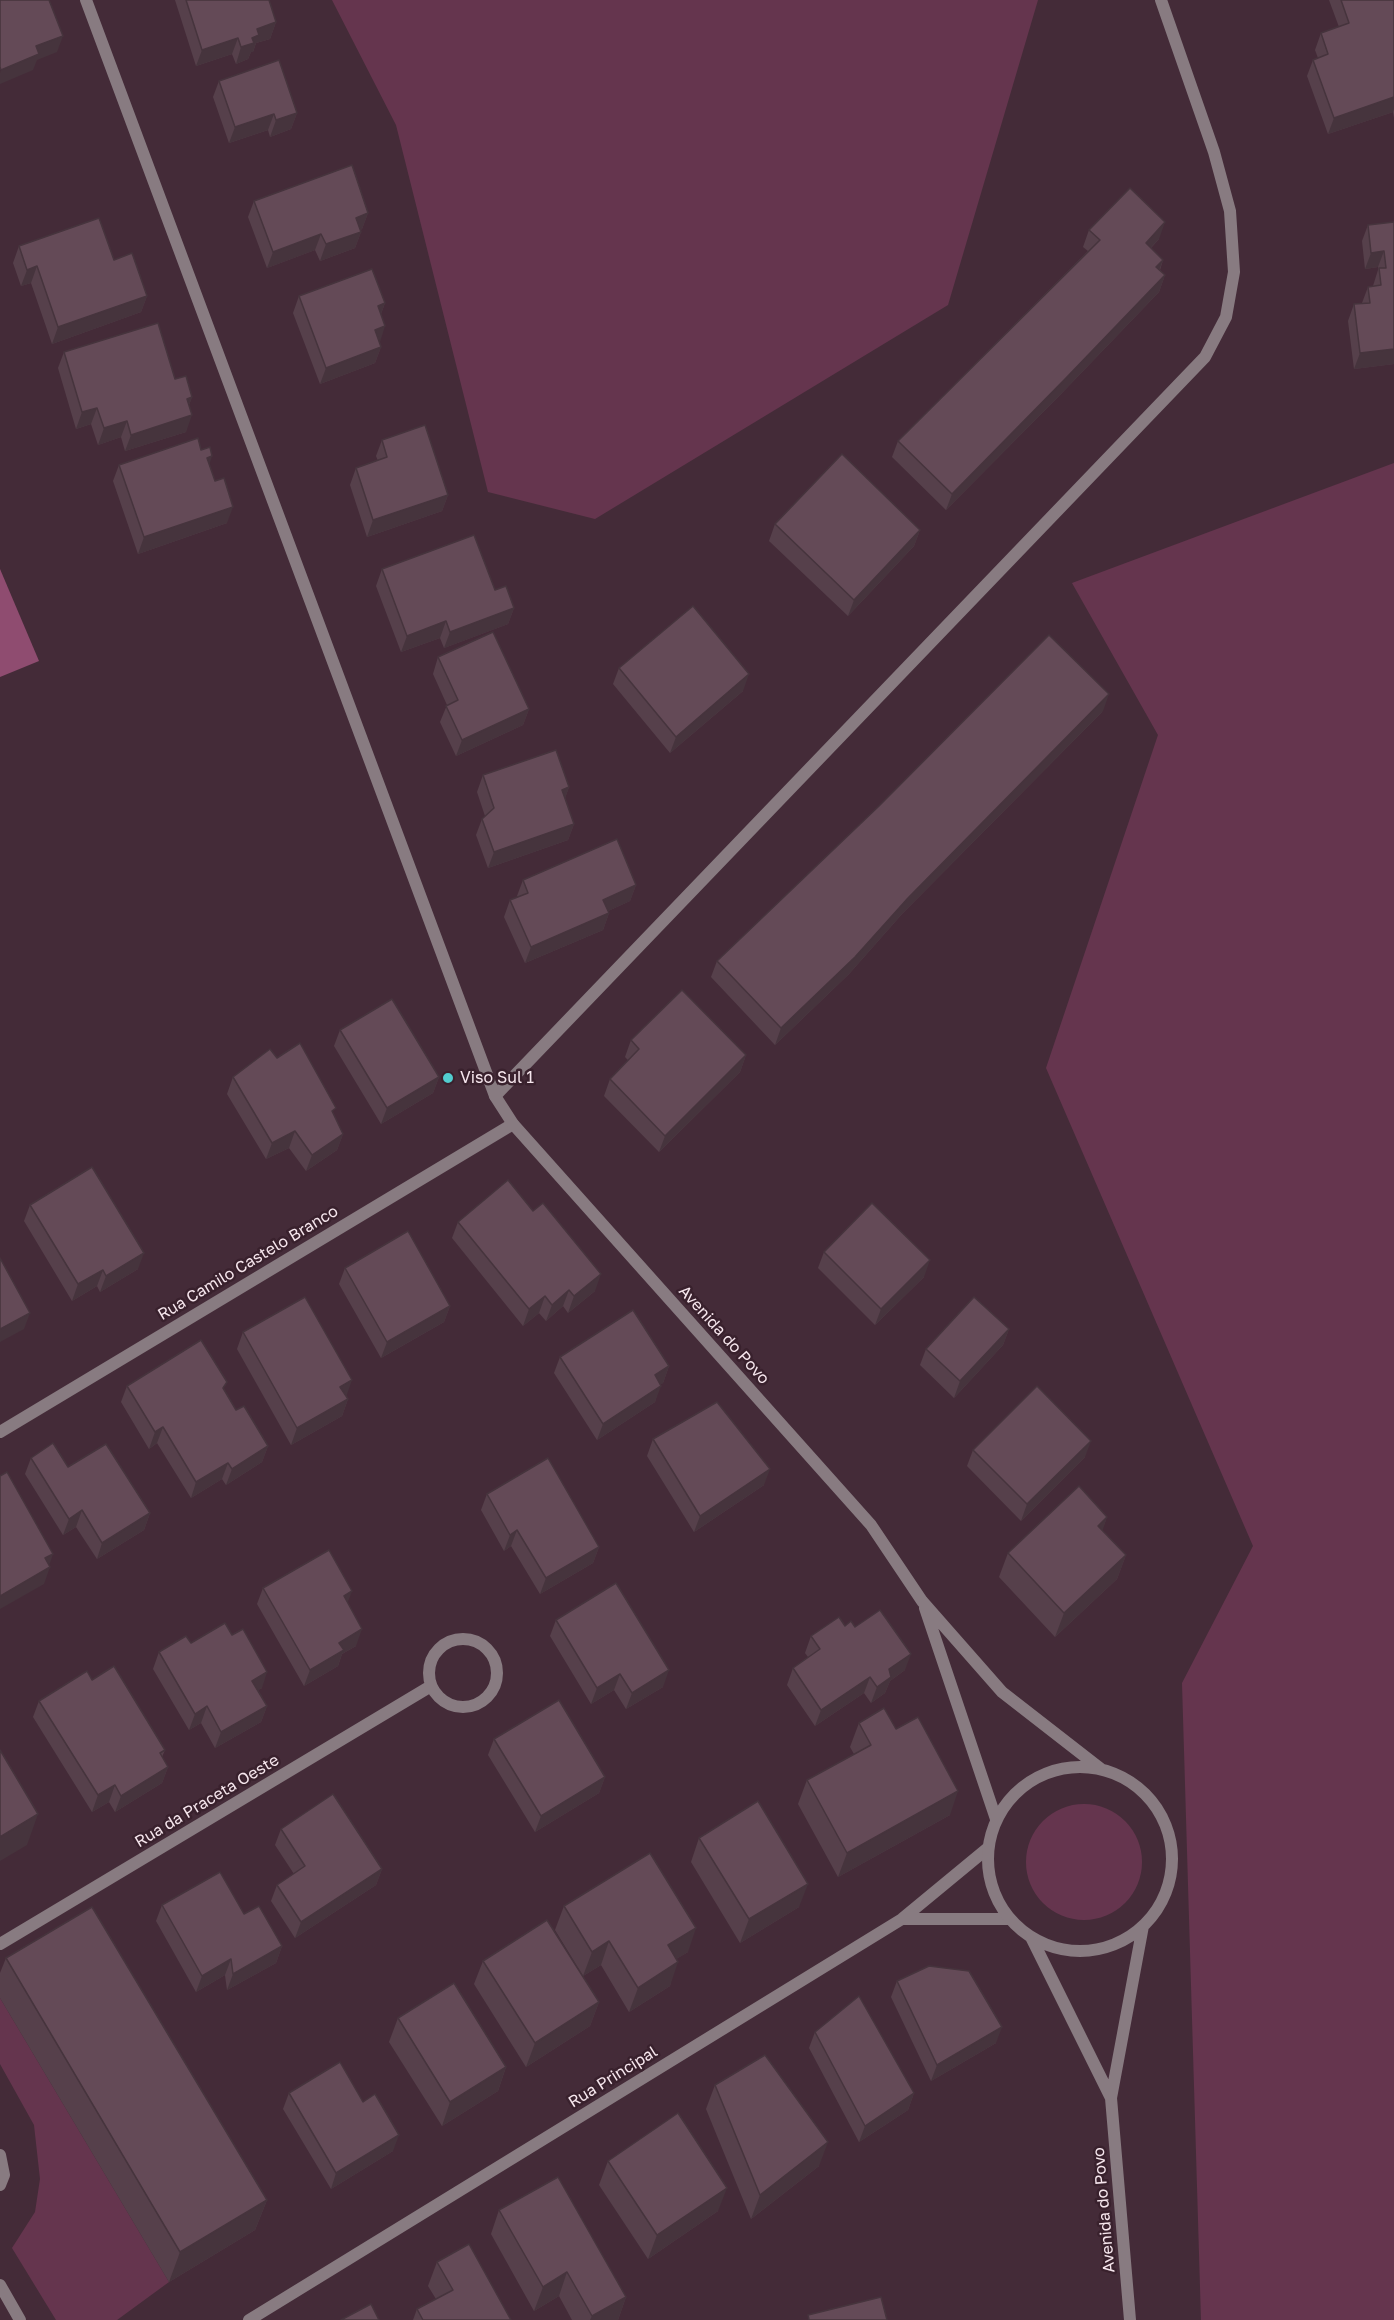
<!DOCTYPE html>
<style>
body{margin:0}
canvas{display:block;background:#442b38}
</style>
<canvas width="1394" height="2320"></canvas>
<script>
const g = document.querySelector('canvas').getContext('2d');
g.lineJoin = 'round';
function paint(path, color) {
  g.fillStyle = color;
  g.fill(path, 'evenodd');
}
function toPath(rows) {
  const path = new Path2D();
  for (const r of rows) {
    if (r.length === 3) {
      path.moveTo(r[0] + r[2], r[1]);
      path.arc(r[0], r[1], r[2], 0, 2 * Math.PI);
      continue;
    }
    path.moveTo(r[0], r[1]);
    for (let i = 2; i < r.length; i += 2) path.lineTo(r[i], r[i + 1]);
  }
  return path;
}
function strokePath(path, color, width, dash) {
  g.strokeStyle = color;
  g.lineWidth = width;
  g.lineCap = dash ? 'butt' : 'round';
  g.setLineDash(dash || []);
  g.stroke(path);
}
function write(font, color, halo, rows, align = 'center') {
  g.font = font + ' "Golos Text",sans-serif';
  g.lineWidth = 5;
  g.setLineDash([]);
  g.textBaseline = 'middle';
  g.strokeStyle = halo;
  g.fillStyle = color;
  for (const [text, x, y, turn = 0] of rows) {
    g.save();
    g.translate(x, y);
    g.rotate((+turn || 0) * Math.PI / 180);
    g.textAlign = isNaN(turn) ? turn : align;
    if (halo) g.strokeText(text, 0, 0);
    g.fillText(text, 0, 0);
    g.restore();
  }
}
paint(toPath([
 [332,0,1038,0,948,305,595,519,488,492,396,125],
 [1394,463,1394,2320,1201,2320,1182,1683,1253,1546,1046,1068,1158,735,1072,583],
 [1084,1862,58],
 [0,1998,169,2282,117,2320,56,2320,12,2248,35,2212,40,2179,34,2125,0,2064]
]), '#65354e');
paint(toPath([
 [0,569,39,661,0,677]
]), '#8f4c70');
strokePath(toPath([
 [495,1096,1205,357,1226,317,1234,272,1230,211,1214,152,1161,0],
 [0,1432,513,1124],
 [463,1673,34],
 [902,1919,1009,1919],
 [0,1944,431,1686],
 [0,2155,4,2175,0,2185],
 [0,2285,20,2320],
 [249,2320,902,1919,988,1848]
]), '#887b81', 12);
strokePath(toPath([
 [86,0,495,1096,513,1124,871,1525,922,1601,1002,1692,1101,1769],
 [925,1608,996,1819],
 [1080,1859,92],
 [1031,1937,1111,2098],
 [1130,2320,1111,2098,1143,1926]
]), '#887b81', 12);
paint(toPath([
 [175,0,269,0,276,22,270,39,256,43,253,52,251,52,248,59,236,64,232,54,196,66],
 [1329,0,1394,0,1394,118,1393,112,1328,134,1307,76,1313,60,1318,58,1315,50,1321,33,1339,27],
 [219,81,297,113,291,129,270,137,268,130,229,143,213,97],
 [254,201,368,213,362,229,360,230,361,232,355,248,320,261,315,250,267,268,248,217],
 [1394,222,1394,364,1354,369,1348,321,1354,304,1362,303,1368,287,1373,286,1378,270,1378,267,1365,269,1362,241,1368,225],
 [1089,230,1159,239,1151,248,1163,260,1160,270,1165,275,1159,292,1060,395,946,510,892,457,898,441,1088,251,1083,247],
 [19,246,114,260,147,296,141,312,52,344,31,283,21,286,13,263],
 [299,296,385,303,381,314,379,342,381,347,375,363,320,384,293,313],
 [64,352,175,379,192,397,189,405,186,432,125,451,121,437,98,445,91,424,76,429,58,368],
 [382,440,448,495,442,511,367,537,350,485,356,468,378,461,376,456],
 [201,450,209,464,227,523,138,554,113,481,119,465],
 [775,524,920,530,914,546,848,616,769,541],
 [382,569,495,590,514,608,508,624,444,648,440,638,401,652,376,586],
 [438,657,529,709,523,725,456,756,440,722,447,705,433,674],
 [619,668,743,691,670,753,613,684],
 [1103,711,902,914,849,974,775,1045,711,977,717,961],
 [483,775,569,787,565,798,574,824,568,840,488,868,476,835,482,819,485,816,477,792],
 [523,880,636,885,630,901,608,911,609,913,603,930,525,963,504,917,510,900,518,897,517,896],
 [340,1030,439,1077,433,1093,381,1124,334,1046],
 [631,1040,746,1055,740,1072,659,1152,604,1096,610,1079,628,1060,625,1057],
 [277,1058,334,1115,343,1134,337,1150,306,1171,289,1148,266,1159,227,1094,233,1077],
 [30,1205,138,1269,100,1292,97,1286,72,1301,24,1221],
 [458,1222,595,1291,568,1313,563,1306,546,1321,539,1313,523,1326,452,1238],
 [824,1252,924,1277,875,1325,818,1268],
 [345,1268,450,1306,444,1322,381,1358,339,1284],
 [1009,1329,1003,1345,954,1398,920,1365,926,1349],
 [243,1332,346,1397,348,1399,342,1416,291,1445,237,1349],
 [560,1357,669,1366,663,1383,660,1384,655,1402,597,1440,554,1373],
 [127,1386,224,1390,236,1410,268,1446,262,1462,226,1485,222,1479,191,1498,157,1443,149,1449,121,1402],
 [653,1439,764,1485,694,1532,647,1456],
 [973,1450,1085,1457,1021,1521,967,1466],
 [31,1458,68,1467,150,1513,144,1530,97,1559,76,1527,63,1535,25,1474],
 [487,1494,599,1547,593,1563,540,1594,511,1546,504,1551,481,1510],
 [1107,1517,1102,1530,1126,1555,1117,1579,1055,1637,999,1577,1008,1553],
 [263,1588,348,1604,356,1646,342,1654,338,1666,304,1686,257,1604],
 [556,1620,663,1687,626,1709,614,1690,591,1704,550,1636],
 [845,1626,855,1627,905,1670,890,1681,885,1693,871,1703,864,1693,815,1726,787,1685,793,1668,808,1657,805,1653,811,1636],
 [159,1652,262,1688,258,1690,267,1706,261,1722,215,1748,201,1723,189,1730,153,1669],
 [92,1680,165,1750,162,1757,168,1767,162,1783,115,1812,109,1802,92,1812,33,1717,39,1701],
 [859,1723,950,1815,838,1877,798,1804,807,1780,854,1754,850,1747],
 [494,1739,605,1777,599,1793,535,1832,488,1755],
 [281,1829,382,1869,376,1885,295,1938,271,1901,277,1885,294,1874,275,1845],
 [699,1838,799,1907,740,1943,691,1862],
 [162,1905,244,1914,282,1946,276,1963,227,1990,225,1975,196,1992,156,1921],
 [564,1906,688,1952,676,1959,670,1986,629,2012,601,1965,583,1976,555,1930],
 [6,1958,267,2200,255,2230,169,2282,0,1998,0,1973],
 [483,1961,599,2002,590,2026,526,2067,474,1984],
 [897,1981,996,2043,931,2081,891,1997],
 [398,2018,506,2067,498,2091,442,2126,389,2042],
 [815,2032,914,2093,908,2110,859,2142,809,2048],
 [715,2085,819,2166,751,2219,706,2109],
 [289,2093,393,2151,331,2189,283,2109],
 [608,2161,718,2211,648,2259,599,2185],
 [499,2210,626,2297,618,2320,572,2320,559,2296,534,2311,491,2234],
 [437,2262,511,2320,413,2320,417,2309,436,2299,428,2286]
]), '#56404b');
paint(toPath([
 [276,22,270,39,256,43,253,52,251,52,248,59,236,64,241,47,252,38,257,29],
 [63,36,57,52,37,60,33,70,0,84,0,73,1,70,36,46],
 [238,38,232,54,196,66,202,50],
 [1394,97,1394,109,1393,112,1328,134,1334,118],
 [297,113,291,129,270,137,276,120],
 [274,114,268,130,229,143,235,127],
 [368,213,362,229,350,234,356,218],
 [1165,222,1159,239,1140,259,1146,243],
 [361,232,355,248,320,261,326,244],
 [321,234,315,250,267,268,273,252],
 [1384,251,1378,267,1365,269,1371,253],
 [1163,260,1157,276,1156,267],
 [37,266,31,283,21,286,27,270],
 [1165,275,1159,292,1060,395,946,510,952,494],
 [147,296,141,312,52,344,58,327],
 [385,303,379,319,378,306],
 [385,326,380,342,375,330],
 [381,347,375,363,320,384,326,368],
 [1394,349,1394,364,1354,369,1360,353],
 [192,397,186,413,187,399],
 [97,408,91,424,76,429,82,412],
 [192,415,186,432,125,451,131,435],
 [127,421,121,437,98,445,104,428],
 [212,456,207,472,207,458],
 [448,495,442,511,367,537,373,520],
 [233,507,227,523,138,554,144,537],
 [920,530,914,546,848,616,854,600],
 [514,608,508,624,444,648,450,632],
 [446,621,440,638,401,652,407,636],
 [749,674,743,691,670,753,676,737],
 [1109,694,1103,711,902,914,849,974,775,1045,781,1028],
 [529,709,523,725,456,756,462,740],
 [569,787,563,804,562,790],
 [574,824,568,840,488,868,494,852],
 [636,885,630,901,597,916,603,900],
 [609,913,603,930,525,963,531,947],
 [746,1055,740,1072,659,1152,665,1136],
 [439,1077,433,1093,381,1124,387,1108],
 [295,1131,289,1148,266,1159,272,1143],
 [343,1134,337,1150,306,1171,312,1155],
 [144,1253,138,1269,100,1292,106,1276],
 [930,1260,924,1277,875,1325,881,1309],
 [103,1270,97,1286,72,1301,78,1284],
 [601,1274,595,1291,568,1313,574,1296],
 [569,1290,563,1306,546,1321,552,1305],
 [545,1296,539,1313,523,1326,529,1309],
 [450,1306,444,1322,381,1358,387,1342],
 [30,1313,24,1329,0,1342,0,1329],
 [1009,1329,1003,1345,954,1398,960,1381],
 [669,1366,663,1383,649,1392,655,1375],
 [352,1380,346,1397,340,1387],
 [661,1386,655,1402,597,1440,603,1424],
 [348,1399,342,1416,291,1445,297,1428],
 [163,1427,157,1443,149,1449,155,1432],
 [1091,1441,1085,1457,1021,1521,1027,1504],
 [268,1446,262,1462,226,1485,232,1469],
 [228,1463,222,1479,191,1498,196,1482],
 [770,1469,764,1485,694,1532,700,1516],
 [82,1510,76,1527,63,1535,69,1519],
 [150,1513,144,1530,97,1559,102,1543],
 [1107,1517,1099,1541,1098,1526],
 [517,1530,511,1546,504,1551,510,1535],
 [599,1547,593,1563,540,1594,546,1578],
 [53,1554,48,1569,50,1567,44,1584,0,1609,0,1596,45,1558],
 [1126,1555,1117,1579,1055,1637,1064,1613],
 [352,1591,346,1607,344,1596],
 [362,1629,356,1646,342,1654,338,1666,304,1686,310,1670,339,1643],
 [911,1654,905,1670,890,1681,885,1693,871,1703,877,1687,889,1669],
 [669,1670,663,1687,626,1709,632,1693],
 [267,1672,262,1688,246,1697,252,1681],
 [620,1674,614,1690,591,1704,597,1688],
 [870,1677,864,1693,815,1726,821,1710],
 [207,1706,201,1723,189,1730,195,1714],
 [267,1706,261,1722,215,1748,221,1732],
 [168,1767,162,1783,115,1812,121,1796],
 [605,1777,599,1793,535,1832,541,1816],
 [115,1785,109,1802,92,1812,98,1795],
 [958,1791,950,1815,838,1877,847,1853],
 [38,1814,27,1845,0,1861,0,1837],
 [382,1869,376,1885,295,1938,301,1922],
 [808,1884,799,1907,740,1943,749,1919],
 [696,1928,688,1952,660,1969,668,1945],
 [609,1941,601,1965,583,1976,592,1952],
 [282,1946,276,1963,227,1990,233,1974],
 [231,1959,225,1975,196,1992,202,1976],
 [678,1962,670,1986,629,2012,638,1988],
 [599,2002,590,2026,526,2067,535,2043],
 [1002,2027,996,2043,931,2081,937,2065],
 [506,2067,498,2091,442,2126,450,2102],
 [914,2093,908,2110,859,2142,865,2126],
 [399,2135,393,2151,331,2189,336,2173],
 [828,2142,819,2166,751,2219,760,2195],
 [727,2188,718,2211,648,2259,657,2235],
 [267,2200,255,2230,169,2282,180,2252],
 [567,2272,559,2296,534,2311,543,2287],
 [626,2297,618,2320,590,2320,592,2316]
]), '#46343d');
const building = toPath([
 [0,0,49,0,63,36,36,46,39,54,1,70,0,67,0,0],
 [186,0,269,0,276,22,257,29,259,35,252,38,254,43,241,47,238,38,202,50,186,0],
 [1341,0,1394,0,1394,97,1334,118,1313,60,1328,54,1321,33,1349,23,1341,0],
 [279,60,297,113,276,120,274,114,235,127,219,81,279,60],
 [352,165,368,213,356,218,361,232,326,244,321,234,273,252,254,201,352,165],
 [1130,188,1165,222,1146,243,1163,260,1156,267,1165,275,1066,378,952,494,898,441,1100,240,1089,230,1130,188],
 [99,218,114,260,132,253,147,296,58,327,37,266,27,270,19,246,99,218],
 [1394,222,1394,349,1360,353,1354,304,1370,303,1368,287,1381,285,1379,268,1386,268,1384,251,1371,253,1368,225,1394,222],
 [372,269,385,303,378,306,385,326,375,330,381,347,326,368,299,296,372,269],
 [158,323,175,379,186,376,192,397,187,399,192,415,131,435,127,421,104,428,97,408,82,412,64,352,158,323],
 [425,425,448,495,373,520,356,468,387,457,382,440,425,425],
 [198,438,201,450,210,447,212,456,207,458,215,481,224,478,233,507,144,537,119,465,198,438],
 [842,454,920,530,854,600,775,524,842,454],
 [474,535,495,590,506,586,514,608,450,632,446,621,407,636,382,569,474,535],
 [693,606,749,674,676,737,619,668,693,606],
 [493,632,529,709,462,740,446,706,458,700,438,657,493,632],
 [1049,635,1109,694,908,898,855,957,781,1028,717,961,879,806,1049,635],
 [556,750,569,787,562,790,574,824,494,852,482,819,494,808,483,775,556,750],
 [617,839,636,885,603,900,609,913,531,947,510,900,528,893,523,880,617,839],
 [682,990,746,1055,665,1136,610,1079,639,1049,631,1040,682,990],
 [392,999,439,1077,387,1108,340,1030,392,999],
 [300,1043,336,1108,332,1111,343,1134,312,1155,295,1131,272,1143,233,1077,270,1049,277,1058,300,1043],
 [92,1167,144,1253,106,1276,103,1270,78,1284,30,1205,92,1167],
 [508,1180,533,1211,543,1203,601,1274,574,1296,569,1290,552,1305,545,1296,529,1309,458,1222,508,1180],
 [872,1203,930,1260,881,1309,824,1252,872,1203],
 [408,1231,450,1306,387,1342,345,1268,408,1231],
 [0,1258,30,1313,0,1329,0,1258],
 [305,1297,352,1380,340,1387,348,1399,297,1428,243,1332,305,1297],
 [974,1297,1009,1329,960,1381,926,1349,974,1297],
 [633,1310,669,1366,655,1375,661,1386,603,1424,560,1357,633,1310],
 [201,1340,227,1382,223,1388,236,1410,244,1406,268,1446,232,1469,228,1463,196,1482,163,1427,155,1432,127,1386,201,1340],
 [1037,1386,1091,1441,1027,1504,973,1450,1037,1386],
 [717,1402,770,1469,700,1516,653,1439,717,1402],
 [53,1443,68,1467,106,1444,150,1513,102,1543,82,1510,69,1519,31,1458,53,1443],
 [548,1458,599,1547,546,1578,517,1530,510,1535,487,1494,548,1458],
 [7,1472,53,1554,45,1558,50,1567,0,1596,0,1476,7,1472],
 [1079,1486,1107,1517,1098,1526,1126,1555,1064,1613,1008,1553,1079,1486],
 [329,1550,352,1591,344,1596,362,1629,339,1643,344,1650,310,1670,263,1588,329,1550],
 [616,1583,669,1670,632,1693,620,1674,597,1688,556,1620,616,1583],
 [880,1610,911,1654,889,1669,891,1677,877,1687,870,1677,821,1710,793,1668,820,1649,811,1636,839,1617,845,1626,851,1621,855,1627,880,1610],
 [225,1623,232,1635,243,1629,267,1672,252,1681,267,1706,221,1732,207,1706,195,1714,159,1652,186,1636,191,1643,225,1623],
 [114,1666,165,1750,160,1753,168,1767,121,1796,115,1785,98,1795,39,1701,87,1671,92,1680,114,1666],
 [559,1700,605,1777,541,1816,494,1739,559,1700],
 [884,1708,896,1729,918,1717,958,1791,847,1853,807,1780,871,1745,859,1723,884,1708],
 [0,1750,38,1814,0,1837,0,1750],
 [333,1794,382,1869,301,1922,277,1885,305,1866,281,1829,333,1794],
 [758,1801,808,1884,749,1919,699,1838,758,1801],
 [650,1853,696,1928,668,1945,678,1962,638,1988,609,1941,592,1952,564,1906,650,1853],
 [220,1872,244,1914,259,1906,282,1946,233,1974,231,1959,202,1976,162,1905,220,1872],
 [92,1907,267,2200,180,2252,6,1958,92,1907],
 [547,1920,599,2002,535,2043,483,1961,547,1920],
 [929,1966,969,1971,1002,2027,937,2065,897,1981,929,1966],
 [454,1983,506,2067,450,2102,398,2018,454,1983],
 [859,1996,914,2093,865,2126,815,2032,859,1996],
 [765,2055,828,2142,760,2195,715,2085,765,2055],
 [340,2062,363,2102,375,2094,399,2135,336,2173,289,2093,340,2062],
 [678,2113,727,2188,657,2235,608,2161,678,2113],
 [558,2177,626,2297,592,2316,567,2272,543,2287,499,2210,558,2177],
 [469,2244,511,2320,423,2320,417,2309,453,2290,437,2262,469,2244],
 [881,2297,887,2320,809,2320,808,2315,881,2297],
 [371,2304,379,2320,341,2320,371,2304]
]);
paint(building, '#644a57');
strokePath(building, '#46343d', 1.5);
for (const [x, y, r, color] of [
 [448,1078,6,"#52cdcf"]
]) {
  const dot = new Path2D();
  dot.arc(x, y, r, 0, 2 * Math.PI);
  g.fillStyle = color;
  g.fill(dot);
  strokePath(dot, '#39212d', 2);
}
write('16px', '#f6e6ed', '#39212d', [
 ["Viso Sul 1",460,1078]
], 'left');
write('16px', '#f6e6ed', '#39212d', [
 ["Rua Camilo Castelo Branco",248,1263,-31],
 ["Avenida do Povo",724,1335,48],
 ["Rua da Praceta Oeste",207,1801,-31],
 ["Rua Principal",613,2077,-32],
 ["Avenida do Povo",1104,2210,-95]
]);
</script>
